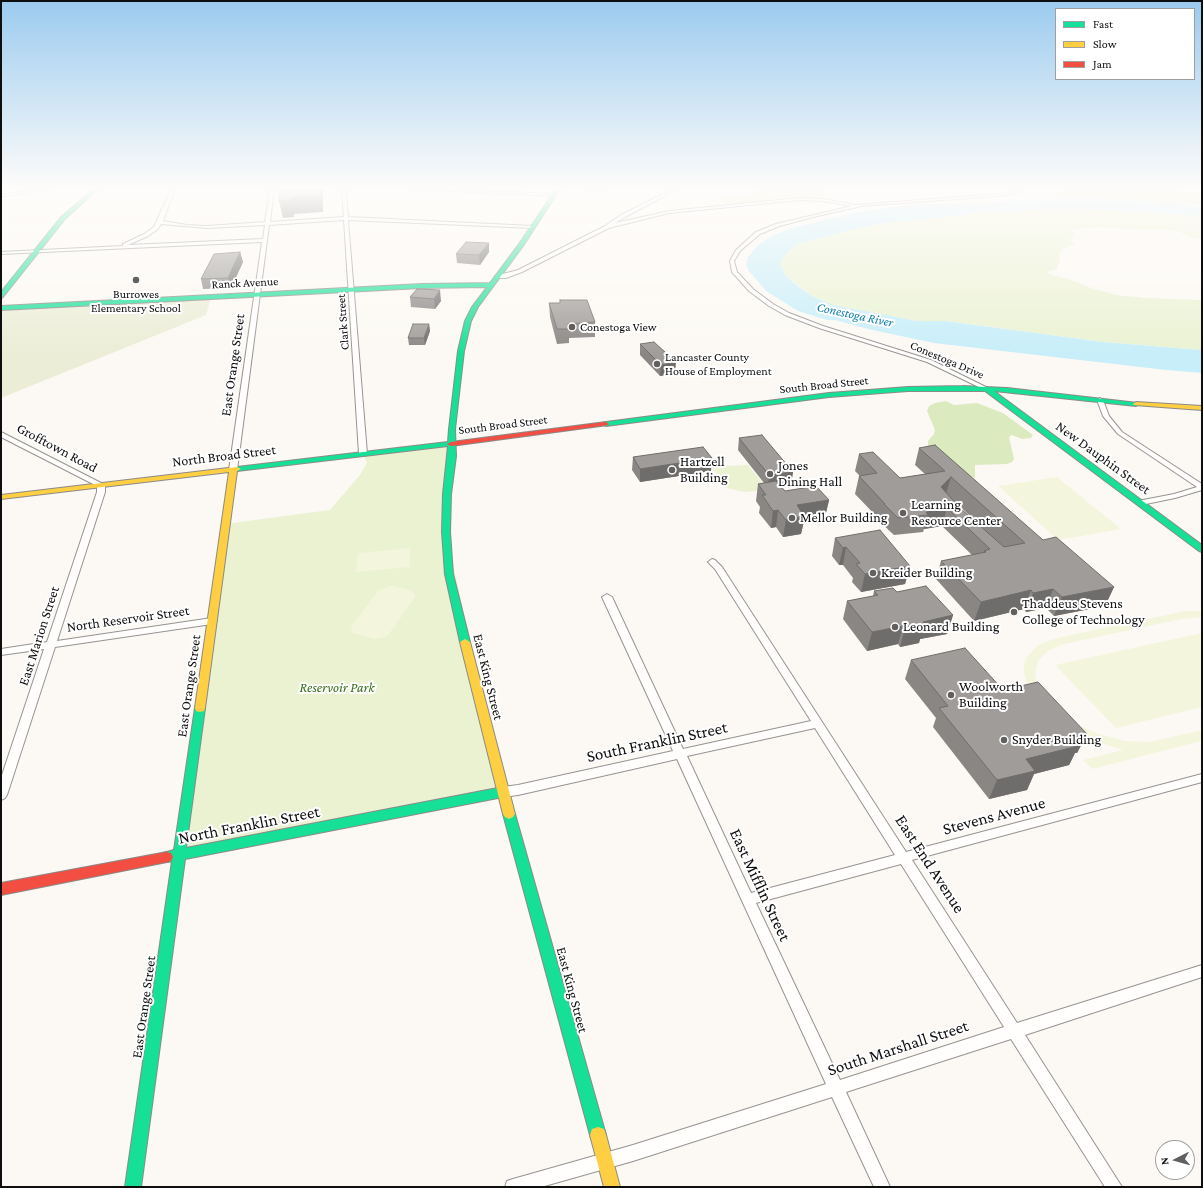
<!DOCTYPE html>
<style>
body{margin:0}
#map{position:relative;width:1203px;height:1188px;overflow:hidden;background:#fcf9f4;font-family:"Crimson Pro",serif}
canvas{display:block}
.frame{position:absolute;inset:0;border:2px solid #0e0e0e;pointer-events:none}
.legend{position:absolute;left:1055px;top:8px;width:140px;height:72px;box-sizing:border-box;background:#fff;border:1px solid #9f9f9f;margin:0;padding:5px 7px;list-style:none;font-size:12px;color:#0e0e0e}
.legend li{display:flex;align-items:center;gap:8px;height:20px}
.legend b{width:20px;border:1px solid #9f9f9f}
.north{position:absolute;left:1155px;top:1140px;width:40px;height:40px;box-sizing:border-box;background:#fff;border:1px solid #9f9f9f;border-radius:50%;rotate:264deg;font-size:11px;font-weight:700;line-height:16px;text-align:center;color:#0e0e0e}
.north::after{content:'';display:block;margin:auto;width:14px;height:18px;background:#61605e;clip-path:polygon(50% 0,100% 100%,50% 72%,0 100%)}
</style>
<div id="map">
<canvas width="1203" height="1188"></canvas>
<div class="frame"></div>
<ul class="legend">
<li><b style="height:5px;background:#16e098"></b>Fast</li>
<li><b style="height:5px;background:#ffcf43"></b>Slow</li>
<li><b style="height:5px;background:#f24e42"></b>Jam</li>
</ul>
<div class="north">N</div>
</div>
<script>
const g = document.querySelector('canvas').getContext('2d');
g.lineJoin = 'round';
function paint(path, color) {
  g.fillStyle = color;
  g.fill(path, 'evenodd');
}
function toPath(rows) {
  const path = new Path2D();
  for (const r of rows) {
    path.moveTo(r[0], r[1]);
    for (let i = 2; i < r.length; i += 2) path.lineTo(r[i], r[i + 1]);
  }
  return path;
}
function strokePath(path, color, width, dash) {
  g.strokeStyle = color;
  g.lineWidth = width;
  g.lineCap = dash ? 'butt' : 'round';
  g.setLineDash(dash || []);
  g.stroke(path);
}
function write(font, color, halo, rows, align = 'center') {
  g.font = font + ' "Crimson Pro",serif';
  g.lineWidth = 4;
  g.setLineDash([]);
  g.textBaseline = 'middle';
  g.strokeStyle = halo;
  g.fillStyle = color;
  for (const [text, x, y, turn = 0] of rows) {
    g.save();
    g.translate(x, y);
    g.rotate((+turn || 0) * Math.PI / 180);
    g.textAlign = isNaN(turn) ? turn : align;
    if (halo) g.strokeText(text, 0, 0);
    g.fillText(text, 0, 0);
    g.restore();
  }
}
paint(toPath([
 [1039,209,1081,209,1155,212,1202,216,1202,240,1189,237,1180,232,1167,230,1137,230,1100,227,1072,230,1071,231,1076,234,1070,240,1075,244,1063,249,1059,254,1060,260,1056,270,1049,271,1048,273,1051,275,1069,279,1091,288,1117,295,1146,298,1202,300,1202,350,1103,342,947,321,917,321,853,310,833,305,812,296,786,276,781,266,781,260,784,255,796,245,816,238,868,226,931,217,967,215,977,212,1003,212],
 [451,444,446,532,503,792,179,855,225,524,330,510,360,475,367,463,363,454],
 [723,464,724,466,748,465,767,488,777,495,756,491,744,492,727,488,711,466]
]), '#eaf2d2');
paint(toPath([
 [761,189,827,189,818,192,823,193,825,196,823,198,803,198,732,204,725,203,722,200,722,197,748,195],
 [1076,189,1163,189,1202,193,1202,205,1106,198,1067,197,1052,193],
 [946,401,954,405,977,403,1003,413,1033,435,1031,438,1022,439,1012,435,1009,437,1014,459,1012,462,1007,464,975,465,975,478,957,472,931,451,928,446,928,441,934,434,935,430,927,411,929,406,935,403]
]), '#dcebbf');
paint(toPath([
 [211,298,206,315,1,398,1,309]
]), '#ebedd6');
paint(toPath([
 [1057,477,1121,529,1058,540,998,486],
 [410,548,410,567,356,572,358,553],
 [392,586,410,590,415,594,415,597,389,634,385,637,374,639,352,633,351,627,378,591,387,587],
 [1185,611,1202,611,1202,617,1182,619,1064,644,1048,651,1038,661,1035,675,1037,683,1074,723,1098,734,1125,741,1150,742,1202,730,1202,741,1092,769,1083,760,1123,750,1097,742,1082,736,1029,691,1024,673,1024,664,1027,657,1038,645,1057,638],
 [1202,633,1202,707,1116,728,1055,665]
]), '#f3f6dc');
paint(toPath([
 [1067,197,1106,198,1202,206,1202,216,1155,212,1081,209,1039,209,1003,212,977,212,959,216,948,216,922,220,893,222,868,226,808,241,796,245,785,255,781,260,781,266,786,276,799,287,812,296,833,305,917,321,946,321,1103,342,1202,350,1202,373,1166,370,934,343,868,329,835,320,827,320,798,311,766,291,749,271,746,265,748,257,758,245,774,235,789,229,856,212,916,204,992,203,1006,201,1052,200]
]), '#c7eef9');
const street = toPath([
 [40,189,50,189,1,197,1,195,40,189],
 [171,189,175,189,163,221,187,225,207,226,265,222,270,189,274,189,270,222,344,217,342,189,346,189,348,217,533,226,535,227,533,228,348,220,367,454,363,456,359,454,344,220,269,225,237,470,233,472,229,470,262,242,1,254,1,252,123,246,123,244,144,234,154,227,171,189],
 [161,224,207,228,265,225,263,239,128,245,148,236,158,229,161,224],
 [413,189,441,189,554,194,556,195,554,196,413,189],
 [673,189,678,189,625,217,615,223,669,211,800,198,822,199,856,205,1010,193,1016,191,1017,189,1021,189,1019,193,1010,195,862,206,813,217,780,226,760,234,740,251,734,261,737,272,753,289,773,304,789,313,823,326,931,360,990,389,985,390,927,362,819,328,785,315,769,306,749,291,732,272,730,261,736,250,756,232,776,224,852,206,822,201,800,200,669,213,609,228,522,272,506,278,498,278,495,276,518,270,605,226,621,215,673,189],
 [1100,398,1103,400,1109,416,1122,432,1202,484,1202,490,1175,498,1141,505,1138,505,1137,503,1138,501,1174,494,1197,487,1118,434,1103,416,1097,400,1100,398],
 [1,432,105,485,105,492,57,641,212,618,217,621,212,624,55,647,7,795,5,798,1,800,1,778,44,649,1,655,1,649,47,642,97,492,97,486,1,437,1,432],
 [712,559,715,560,722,567,906,852,1202,774,1202,782,912,860,1017,1023,1202,965,1202,977,1025,1035,1122,1187,1105,1187,1011,1039,846,1092,890,1187,874,1187,832,1097,633,1161,541,1187,505,1187,507,1181,513,1179,633,1145,826,1084,677,759,518,795,503,797,499,795,497,792,499,789,503,787,518,785,673,751,602,597,607,594,612,597,683,749,811,721,715,569,708,562,712,559],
 [815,728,895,855,751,893,687,756,815,728],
 [901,864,1004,1027,840,1080,756,903,901,864]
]);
const fast = toPath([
 [94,189,98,189,65,219,3,297,1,298,1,292,61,217,94,189],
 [556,189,560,189,523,246,478,307,471,321,464,351,455,429,456,456,451,494,450,532,453,574,470,642,465,645,460,642,445,574,442,532,443,494,448,446,237,471,233,469,237,467,448,442,449,429,458,351,465,321,472,307,487,287,422,288,1,310,1,306,422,284,490,283,519,244,556,189],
 [963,386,1007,388,1138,403,1139,404,1136,406,994,391,1202,545,1202,552,1199,551,985,391,908,391,829,397,606,426,603,424,606,422,829,393,908,387,963,386],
 [200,704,204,705,205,708,186,848,503,787,507,789,509,792,507,795,503,797,185,859,141,1187,125,1187,172,861,167,862,163,861,161,857,163,853,174,850,195,708,196,705,200,704],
 [509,809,513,811,515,814,606,1135,604,1141,598,1143,592,1141,590,1135,503,814,505,811,509,809]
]);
const slow = toPath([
 [1136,402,1202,406,1202,410,1134,405,1133,404,1136,402],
 [237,467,241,469,237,471,205,708,204,711,200,712,196,711,195,708,229,472,1,499,1,495,237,467],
 [465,639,470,642,515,814,513,817,509,819,505,817,503,814,460,642,465,639],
 [598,1127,604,1129,606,1135,620,1187,604,1187,590,1135,592,1129,598,1127]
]);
const jam = toPath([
 [606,422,609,424,608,425,451,446,447,444,451,442,606,422],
 [167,852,171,853,173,857,171,861,167,862,1,895,1,883,167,852]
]);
strokePath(street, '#959492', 2);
strokePath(fast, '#8c8a88', 2);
strokePath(slow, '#8c8a88', 2);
strokePath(jam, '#8c8a88', 2);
paint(street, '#fffefd');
paint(fast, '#16e098');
paint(slow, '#ffcf43');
paint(jam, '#f24e42');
paint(toPath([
 [583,189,605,189,604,191,583,190],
 [489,243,489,252,480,265,457,263,456,254],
 [240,252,243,262,231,288,203,289,201,279],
 [417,289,441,301,435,309,411,307,410,297],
 [560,300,595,322,595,337,569,338,569,343,557,344,550,317,549,303,560,303],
 [429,324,430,331,425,345,409,345,408,338],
 [640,344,675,373,660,376,640,355],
 [739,438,793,472,791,484,780,486,785,491,829,500,825,517,804,521,801,534,783,537,776,527,771,528,759,513,760,507,756,501,758,484,764,483,738,450],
 [919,448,1043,540,1114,587,1105,606,1054,616,1046,608,1026,612,1024,609,974,621,936,579,941,561,972,555,942,526,924,529,923,532,894,535,880,522,880,520,855,494,859,476,860,476,855,471,859,454,900,478,925,474,915,465],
 [953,500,986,531,961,509],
 [633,457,711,471,640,482,632,470],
 [835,538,910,566,905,584,861,592,852,582,853,578,843,565,839,565,832,556],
 [874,591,897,592,953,615,947,634,920,639,919,643,900,647,898,644,867,651,843,619,847,601,873,596],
 [911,660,1003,690,1087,734,1077,753,1075,753,1069,765,1034,774,1027,790,989,799,933,727,936,718,905,679]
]), '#898684');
paint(toPath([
 [320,189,322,189,323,195,323,212,294,214,294,217,283,218,279,201],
 [489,243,489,252,480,265,479,255],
 [240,252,243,262,231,288,228,278],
 [440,290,441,301,435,309,434,299],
 [429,324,430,331,425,345,424,338],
 [676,362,675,373,660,376,661,365],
 [712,458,711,471,640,482,640,469],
 [793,472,791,484,768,488,769,475],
 [951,477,946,494,941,487],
 [829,500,825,517,804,521,801,534,783,537,786,520,797,505],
 [947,508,942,526,924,529,928,515,926,512],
 [778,510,776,527,771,528,773,511],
 [846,547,843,565,839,565,843,548],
 [910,566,905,584,861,592,865,574],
 [1114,587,1105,606,1054,616,1062,597],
 [1053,589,1046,608,1026,612,1033,593],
 [1031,590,1024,609,974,621,981,602],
 [953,615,947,634,920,639,919,643,900,647,905,628,923,622],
 [903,626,898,644,867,651,872,632],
 [1087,734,1077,753,1075,753,1069,765,1034,774,1027,790,989,799,997,780,1026,759,1070,738]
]), '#6f6d6b');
const building = toPath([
 [280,189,320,189,320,195,291,197,290,200,279,201,280,189],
 [466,242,489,243,479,255,456,254,466,242],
 [240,252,228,278,201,279,214,254,240,252],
 [417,289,440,290,434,299,410,297,417,289],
 [560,300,587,300,595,322,568,324,569,329,557,329,549,303,560,303,560,300],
 [413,324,429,324,424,338,408,338,413,324],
 [654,342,676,362,661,365,640,344,654,342],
 [762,435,793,472,769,475,739,438,762,435],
 [935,445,1043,540,1056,537,1114,587,1062,597,1053,589,1033,593,1031,590,981,602,941,561,986,552,984,551,990,549,947,508,926,512,928,515,898,518,884,504,885,504,859,476,877,473,859,454,873,452,900,478,945,471,919,448,935,445],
 [951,477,1025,543,1004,547,961,509,941,487,951,477],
 [703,447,712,458,640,469,633,457,703,447],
 [776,481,785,491,816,486,829,500,797,505,804,516,786,520,778,510,773,511,762,495,766,495,758,484,776,481],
 [880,530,910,566,865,574,856,564,860,563,846,547,843,548,835,538,880,530],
 [926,586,953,615,923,622,925,624,905,628,903,626,872,632,847,601,878,595,874,591,893,588,897,592,926,586],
 [965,648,1003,690,1038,682,1087,734,1070,738,1078,746,1026,759,1035,771,997,780,939,708,948,706,911,660,965,648]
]);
paint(building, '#9f9c99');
strokePath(building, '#6f6d6b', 1);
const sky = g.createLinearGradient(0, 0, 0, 355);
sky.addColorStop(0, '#9bcbef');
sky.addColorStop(0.53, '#fefcfa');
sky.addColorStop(1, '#fefcfa00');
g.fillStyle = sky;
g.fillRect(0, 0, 1203, 355);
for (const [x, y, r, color] of [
 [136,280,4,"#61605e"],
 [572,327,4,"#61605e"],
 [657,364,4,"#61605e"],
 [672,470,4,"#61605e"],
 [770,474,4,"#61605e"],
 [903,513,4,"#61605e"],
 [792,518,4,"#61605e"],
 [873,573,4,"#61605e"],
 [1014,612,4,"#61605e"],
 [895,627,4,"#61605e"],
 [951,695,4,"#61605e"],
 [1004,740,4,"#61605e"]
]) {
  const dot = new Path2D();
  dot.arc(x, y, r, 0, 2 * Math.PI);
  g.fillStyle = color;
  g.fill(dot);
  strokePath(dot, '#fff', 1.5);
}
write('12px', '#0e0e0e', '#fff', [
 ["Ranck Avenue",245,283,-3],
 ["Clark Street",343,322,-94],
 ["Conestoga Drive",947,360,23],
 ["South Broad Street",824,385,-6],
 ["South Broad Street",503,425,-7]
]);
write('12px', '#0e0e0e', '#fff', [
 ["Burrowes",136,294,"center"],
 ["Elementary School",136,308,"center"],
 ["Conestoga View",580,327],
 ["Lancaster County",665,357],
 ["House of Employment",665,371]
], 'left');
write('italic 13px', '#0d7eab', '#fff', [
 ["Conestoga River",855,315,12]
]);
write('14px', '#0e0e0e', '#fff', [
 ["East Orange Street",233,365,-82],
 ["Grofftown Road",57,448,28],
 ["North Broad Street",224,456,-7],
 ["New Dauphin Street",1103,458,36],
 ["North Reservoir Street",128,619,-8],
 ["East Marion Street",39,636,-72],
 ["East King Street",488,677,76],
 ["East Orange Street",189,686,-82],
 ["East King Street",572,990,75],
 ["East Orange Street",144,1007,-82]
]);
write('14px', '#0e0e0e', '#fff', [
 ["Hartzell",680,462],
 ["Building",680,478],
 ["Jones",778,466],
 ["Dining Hall",778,482],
 ["Learning",911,505],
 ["Resource Center",911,521],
 ["Mellor Building",800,518],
 ["Kreider Building",881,573],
 ["Thaddeus Stevens",1022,604],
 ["College of Technology",1022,620],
 ["Leonard Building",903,627],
 ["Woolworth",959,687],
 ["Building",959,703],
 ["Snyder Building",1012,740]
], 'left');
write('italic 14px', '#376c19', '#fff', [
 ["Reservoir Park",337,688]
]);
write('17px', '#0e0e0e', '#fff', [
 ["South Franklin Street",657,742,-12],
 ["Stevens Avenue",994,816,-15],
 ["North Franklin Street",249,825,-11],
 ["East End Avenue",930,864,57],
 ["East Mifflin Street",760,885,65],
 ["South Marshall Street",898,1048,-18]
]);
</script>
